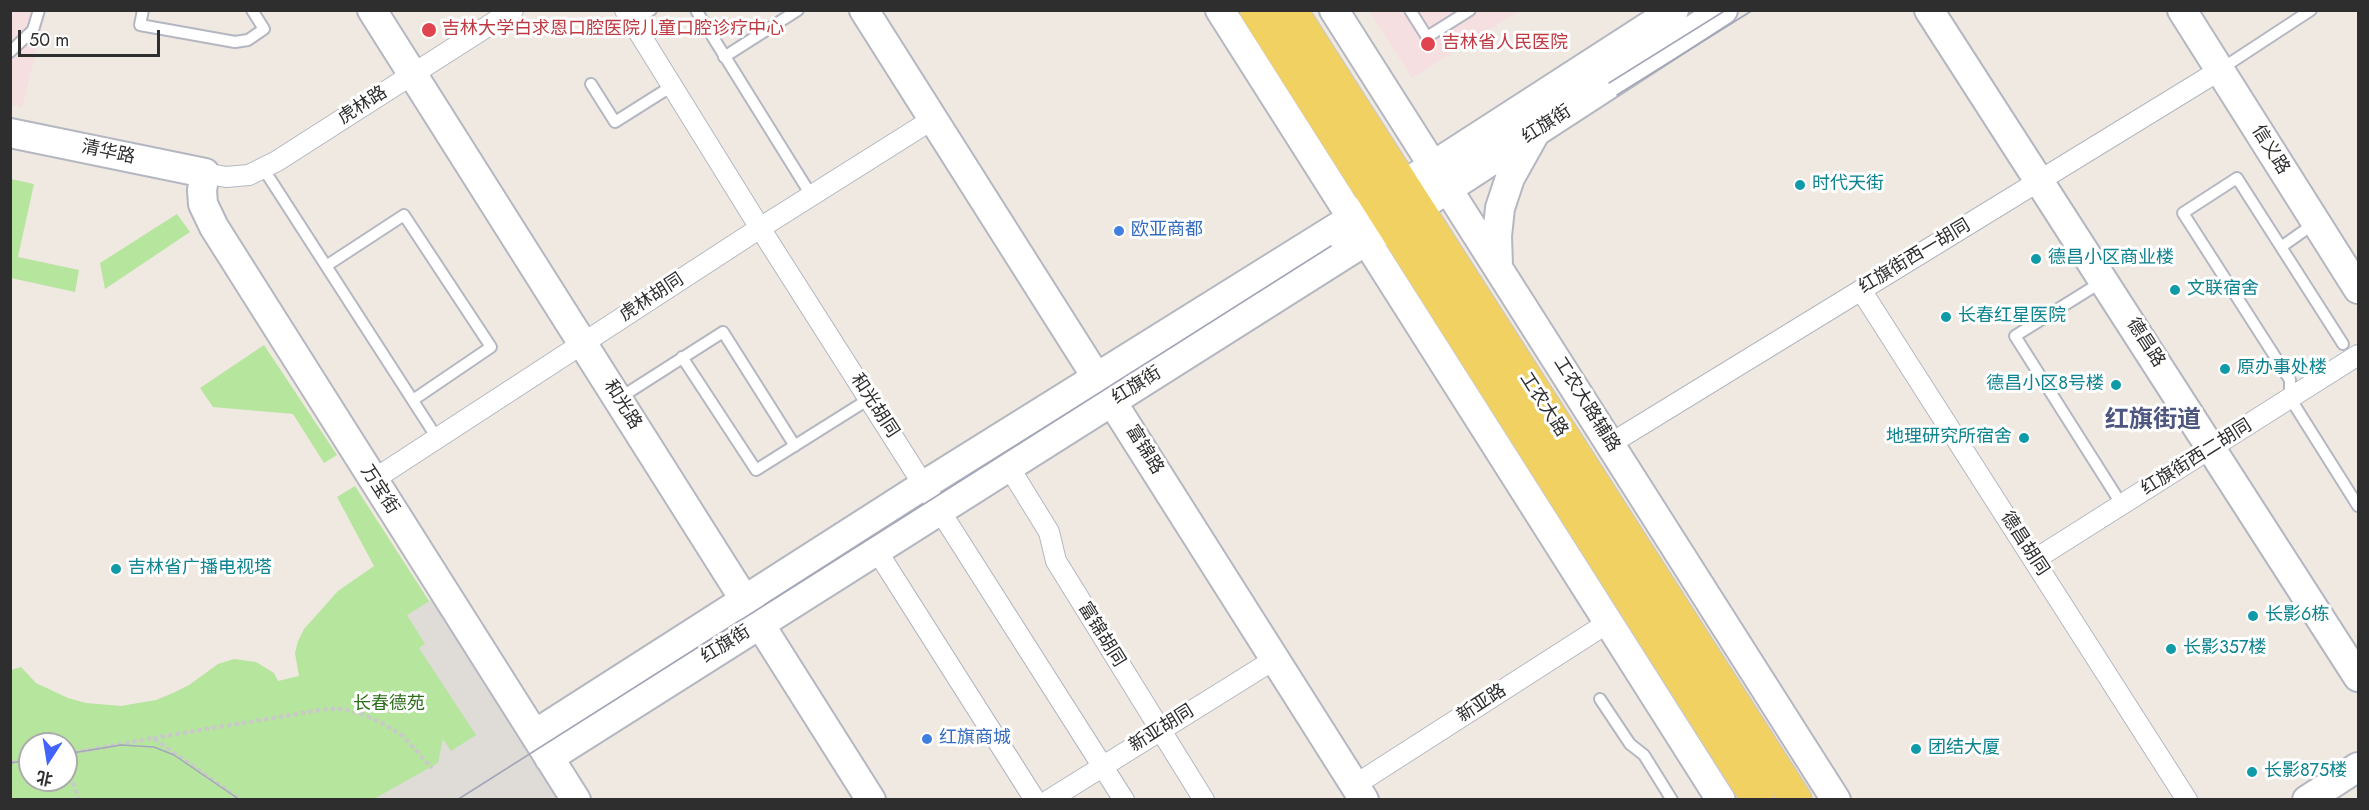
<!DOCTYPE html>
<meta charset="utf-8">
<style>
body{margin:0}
#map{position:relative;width:2369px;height:810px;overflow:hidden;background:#efe9e1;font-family:Jost,"Noto Sans SC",sans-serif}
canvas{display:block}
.frame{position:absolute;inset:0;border:12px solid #2e2e2e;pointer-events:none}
.north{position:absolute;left:18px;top:732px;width:60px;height:60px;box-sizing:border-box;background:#fff;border:2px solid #ababab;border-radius:50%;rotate:192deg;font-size:16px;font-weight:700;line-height:24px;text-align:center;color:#2e2e2e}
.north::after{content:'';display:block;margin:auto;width:21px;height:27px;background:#4264fb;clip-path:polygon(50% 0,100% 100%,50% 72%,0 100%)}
.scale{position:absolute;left:18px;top:30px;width:142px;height:27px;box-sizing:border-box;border:3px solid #2e2e2e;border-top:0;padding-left:8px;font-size:18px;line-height:21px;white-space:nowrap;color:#2e2e2e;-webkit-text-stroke:4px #fff;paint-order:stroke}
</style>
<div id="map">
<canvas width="2369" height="810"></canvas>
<div class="frame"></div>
<div class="north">北</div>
<div class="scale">50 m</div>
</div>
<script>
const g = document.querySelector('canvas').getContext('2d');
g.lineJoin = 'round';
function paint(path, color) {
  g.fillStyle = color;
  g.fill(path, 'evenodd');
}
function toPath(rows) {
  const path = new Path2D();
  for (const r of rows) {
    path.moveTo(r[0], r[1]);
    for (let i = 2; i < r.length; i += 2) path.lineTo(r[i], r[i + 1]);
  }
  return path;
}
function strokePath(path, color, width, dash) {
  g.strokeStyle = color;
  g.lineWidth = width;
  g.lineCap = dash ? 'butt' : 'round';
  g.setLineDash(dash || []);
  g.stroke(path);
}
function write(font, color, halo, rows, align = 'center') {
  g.font = font + ' Jost,"Noto Sans SC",sans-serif';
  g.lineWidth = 6;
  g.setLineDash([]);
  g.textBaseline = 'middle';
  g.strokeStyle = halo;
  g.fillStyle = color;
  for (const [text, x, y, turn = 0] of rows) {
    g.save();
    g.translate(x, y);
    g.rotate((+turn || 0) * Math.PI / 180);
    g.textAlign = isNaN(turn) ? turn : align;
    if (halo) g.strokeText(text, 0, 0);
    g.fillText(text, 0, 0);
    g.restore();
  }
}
paint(toPath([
 [10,11,46,11,22,107,11,105],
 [1369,11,1519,11,1412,78]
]), '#f5dfe0');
paint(toPath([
 [11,179,34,184,18,257,79,270,75,292,11,278],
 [177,214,190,232,105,289,100,263],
 [264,345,337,455,324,463,293,414,213,407,200,388],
 [355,486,429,601,433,599,559,799,11,800,11,670,21,667,36,683,68,698,86,703,121,706,156,700,173,693,189,685,218,664,234,659,256,662,274,673,278,681,299,676,295,653,298,641,304,629,338,591,374,566,337,497],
 [30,744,66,744,66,780,30,780]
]), '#b6e59e');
paint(toPath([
 [433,599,559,799,372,800,438,763,443,739,451,751,476,735,419,648,425,644,407,615]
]), '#dfdcd8');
const lane = toPath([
 [143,10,140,25,235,42,248,40,264,29,252,10],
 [696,10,811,195],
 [1410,10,1427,37,1470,10],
 [632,22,651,10],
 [10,52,33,30,39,10],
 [724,57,798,10],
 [2221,69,2311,10],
 [591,84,615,122,672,86],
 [263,168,437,438],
 [2281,247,2315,223],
 [326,266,404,215,491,347,413,400],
 [2103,281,2015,336,2122,505],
 [2343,344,2237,178,2183,213,2290,380,2290,398,2358,506],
 [682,357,756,470,869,399],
 [618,399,723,332,795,446],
 [1600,699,1630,744,1644,755,1672,800]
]);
const street = toPath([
 [625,10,760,228,1124,800],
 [205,173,226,177,249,175,277,161,513,10],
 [1861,290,2187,800],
 [1610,444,2220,70],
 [1009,467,1049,532,1056,561,1204,800],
 [373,480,760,228,933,119],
 [877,551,1035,800],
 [2034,560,2358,355],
 [1355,785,1609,622],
 [1049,800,1275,659]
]);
const secondary = toPath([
 [372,10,871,800],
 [864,10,1364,800],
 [1220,10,1721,800],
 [1334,10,1836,800],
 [1929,10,2358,677],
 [2182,10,2358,289],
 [10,133,205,173,202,190,203,204,214,227,576,800],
 [1498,266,1497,236,1500,208,1510,178,1534,135],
 [535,734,924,485,1352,218,1674,10],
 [549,758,1448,189,1723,10],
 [2307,800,2358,767]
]);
const primary = toPath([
 [1256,10,1758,800],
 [1291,10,1796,800]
]);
strokePath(lane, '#b4b7c1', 14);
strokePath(street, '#b4b7c1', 22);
strokePath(secondary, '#b4b7c1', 32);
strokePath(primary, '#c9c9c9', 34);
strokePath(toPath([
 [153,738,326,709,343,709,359,713,382,723,403,736,432,768],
 [66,754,153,738,241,800],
 [66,761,79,800],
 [10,762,30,759]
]), '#c9c9c9', 4, [4.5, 3]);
strokePath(lane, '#fff', 10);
strokePath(street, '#fff', 20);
strokePath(secondary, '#fff', 28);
strokePath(primary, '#f2d163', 32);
strokePath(toPath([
 [1609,83,1726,10],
 [1617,95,1753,10],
 [66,754,121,745,154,747,174,755,240,800],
 [10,763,30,760],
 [457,800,1331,246]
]), '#a3a6b8', 1.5);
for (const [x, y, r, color] of [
 [429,30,8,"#e0444e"],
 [1428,44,8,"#e0444e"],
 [1800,185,6,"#0f9aa8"],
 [1119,231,6,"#3f7fe0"],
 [2036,259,6,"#0f9aa8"],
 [2175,290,6,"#0f9aa8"],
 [1946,317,6,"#0f9aa8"],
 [2225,369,6,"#0f9aa8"],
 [2116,385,6,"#0f9aa8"],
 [2024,438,6,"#0f9aa8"],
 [116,569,6,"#0f9aa8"],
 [2253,616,6,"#0f9aa8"],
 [2171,649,6,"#0f9aa8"],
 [927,739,6,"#3f7fe0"],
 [1916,749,6,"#0f9aa8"],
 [2252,772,6,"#0f9aa8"]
]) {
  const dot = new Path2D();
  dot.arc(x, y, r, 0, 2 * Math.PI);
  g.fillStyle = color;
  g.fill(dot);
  strokePath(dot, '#fff', 2);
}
write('18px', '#be3a42', '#fff', [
 ["吉林大学白求恩口腔医院儿童口腔诊疗中心",442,30],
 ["吉林省人民医院",1442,44]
], 'left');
write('18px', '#2e2e2e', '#fff', [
 ["虎林路",363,106,-33],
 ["红旗街",1547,125,-33],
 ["信义路",2270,150,58],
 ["清华路",108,153,12],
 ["红旗街西一胡同",1915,257,-31],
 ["虎林胡同",652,298,-33],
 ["德昌路",2145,343,57],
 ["红旗街",1137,386,-32],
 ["和光路",622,405,58],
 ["工农大路",1543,405,57],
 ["工农大路辅路",1586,405,58],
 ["和光胡同",874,406,57],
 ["富锦路",1144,450,58],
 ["红旗街西二胡同",2197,458,-32],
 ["万宝街",379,490,57],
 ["德昌胡同",2024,544,57],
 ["富锦胡同",1101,635,58],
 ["红旗街",726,645,-32],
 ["新亚路",1482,704,-33],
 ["新亚胡同",1162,729,-32]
]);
write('18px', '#0d838f', '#fff', [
 ["时代天街",1812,185],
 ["德昌小区商业楼",2048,259],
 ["文联宿舍",2187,290],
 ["长春红星医院",1958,317],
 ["原办事处楼",2237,369],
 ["德昌小区8号楼",2104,385,"right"],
 ["地理研究所宿舍",2012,438,"right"],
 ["吉林省广播电视塔",128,569],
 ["长影6栋",2265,616],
 ["长影357楼",2183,649],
 ["团结大厦",1928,749],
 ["长影875楼",2264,772]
], 'left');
write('18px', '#366cbe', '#fff', [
 ["欧亚商都",1131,231],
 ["红旗商城",939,739]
], 'left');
write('18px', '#2c6e1b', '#fff', [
 ["长春德苑",389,705]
]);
write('bold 24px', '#4d5680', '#fff', [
 ["红旗街道",2153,421]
]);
</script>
